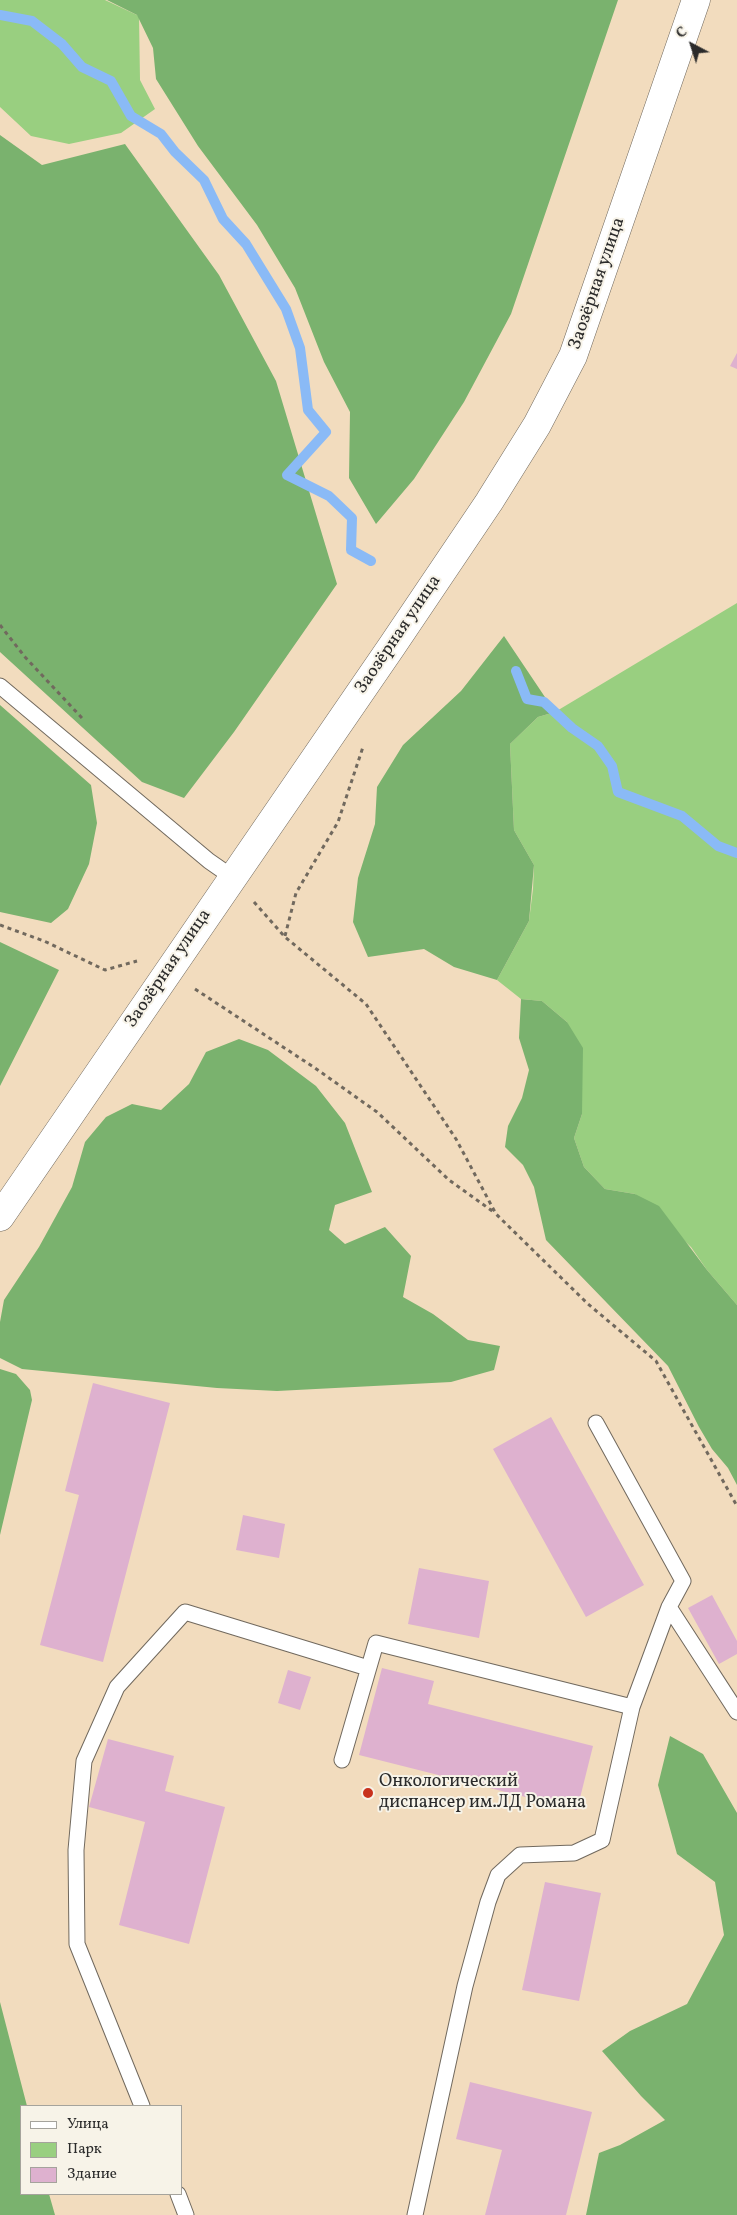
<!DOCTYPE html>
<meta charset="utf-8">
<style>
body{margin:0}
#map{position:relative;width:737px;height:2215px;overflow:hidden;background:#f2dcbe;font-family:Vollkorn,serif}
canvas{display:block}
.legend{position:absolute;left:20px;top:2105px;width:162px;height:90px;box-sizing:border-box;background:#f7f3e8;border:1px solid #a5a39c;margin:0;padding:6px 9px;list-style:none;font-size:15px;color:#2b2b2b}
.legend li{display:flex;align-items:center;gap:10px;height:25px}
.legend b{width:25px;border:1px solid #a5a39c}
.north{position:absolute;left:667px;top:20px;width:50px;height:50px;-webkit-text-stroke:4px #f7f3e8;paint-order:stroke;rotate:320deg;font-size:14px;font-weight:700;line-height:20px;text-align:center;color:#2b2b2b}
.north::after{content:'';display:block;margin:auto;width:18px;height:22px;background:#2b2b2b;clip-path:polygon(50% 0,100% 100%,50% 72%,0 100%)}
</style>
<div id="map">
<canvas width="737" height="2215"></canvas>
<ul class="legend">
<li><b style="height:6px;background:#fff"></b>Улица</li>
<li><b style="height:14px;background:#99cf80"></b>Парк</li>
<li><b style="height:14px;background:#deb1cf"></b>Здание</li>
</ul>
<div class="north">С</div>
</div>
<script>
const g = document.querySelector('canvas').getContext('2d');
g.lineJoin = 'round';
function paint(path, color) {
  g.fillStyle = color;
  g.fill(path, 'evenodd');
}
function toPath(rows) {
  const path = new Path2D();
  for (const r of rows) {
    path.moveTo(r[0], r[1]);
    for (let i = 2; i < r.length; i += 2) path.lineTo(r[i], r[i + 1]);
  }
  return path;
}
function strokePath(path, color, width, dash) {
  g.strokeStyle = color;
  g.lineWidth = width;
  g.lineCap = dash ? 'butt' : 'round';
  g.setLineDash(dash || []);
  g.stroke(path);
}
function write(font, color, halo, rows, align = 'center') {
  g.font = font + ' Vollkorn,serif';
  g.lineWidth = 4;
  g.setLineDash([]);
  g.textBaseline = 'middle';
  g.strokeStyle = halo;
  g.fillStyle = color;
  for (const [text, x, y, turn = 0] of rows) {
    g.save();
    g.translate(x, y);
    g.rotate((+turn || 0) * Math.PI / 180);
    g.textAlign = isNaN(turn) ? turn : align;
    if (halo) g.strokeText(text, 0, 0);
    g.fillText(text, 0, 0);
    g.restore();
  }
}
paint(toPath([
 [0,0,105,0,139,16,140,80,155,109,121,133,69,144,31,136,0,107],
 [737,603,737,1305,707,1270,691,1247,635,1194,605,1189,584,1167,574,1138,582,1114,567,1022,542,1001,521,999,497,980,529,921,533,889,534,865,514,830,510,744,538,717,555,712]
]), '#99cf80');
paint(toPath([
 [107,0,618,0,511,314,464,402,414,479,376,524,349,478,350,412,324,362,295,288,257,225,198,146,156,79,153,48,137,15],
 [0,135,42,165,125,144,219,275,276,381,337,584,234,732,184,798,142,782,0,652],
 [504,636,555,712,538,717,510,744,514,830,534,865,529,921,497,980,454,967,424,949,368,957,353,922,358,878,375,824,377,787,403,745,461,691],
 [0,705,91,785,97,823,89,864,68,909,51,923,0,912],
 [0,942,59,970,0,1086],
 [521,999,542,1001,567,1022,583,1048,582,1114,574,1138,584,1167,605,1189,635,1194,659,1206,707,1270,737,1305,737,1485,728,1468,712,1449,699,1427,668,1366,546,1240,534,1187,523,1165,505,1147,508,1126,522,1098,529,1070,519,1038],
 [239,1039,268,1050,316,1086,345,1123,372,1192,335,1205,329,1230,345,1244,385,1227,411,1256,403,1297,433,1314,468,1340,500,1346,494,1370,451,1382,277,1391,217,1388,22,1369,0,1358,0,1322,4,1300,39,1247,72,1187,85,1142,106,1117,132,1104,161,1110,189,1084,206,1052],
 [0,1369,16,1374,30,1390,32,1400,0,1535],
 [670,1736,703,1754,737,1813,737,2215,586,2215,599,2153,620,2145,665,2120,641,2096,602,2051,630,2031,687,2004,724,1935,715,1882,677,1854,658,1785],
 [0,2002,27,2106,21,2106,21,2194,49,2194,55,2215,0,2215]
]), '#7ab26e');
strokePath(toPath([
 [0,15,32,21,62,44,82,67,111,81,131,116,161,134,175,152,204,180,223,219,246,244,286,309,300,348,308,410,326,432,287,475,329,496,352,518,351,550,371,561],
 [516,671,527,699,544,702,572,728,598,746,612,766,618,792,682,816,718,846,737,853]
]), '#8abaf6', 10);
paint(toPath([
 [737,353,737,369,730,366],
 [93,1383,170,1403,103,1662,40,1645,79,1495,65,1491],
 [551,1417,644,1585,586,1617,493,1449],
 [243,1515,285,1524,279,1558,236,1550],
 [419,1568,489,1581,479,1638,408,1624],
 [712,1595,737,1641,737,1654,719,1664,688,1608],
 [382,1668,434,1681,428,1704,593,1746,577,1810,359,1755],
 [288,1670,311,1677,300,1710,278,1703],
 [108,1739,174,1756,165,1791,225,1807,189,1944,119,1925,145,1822,89,1807],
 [545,1882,601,1893,579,2001,522,1990],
 [470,2082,592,2112,566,2215,485,2215,502,2150,456,2139]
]), '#deb1cf');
const service = toPath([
 [0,686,209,861,232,877],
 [596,1423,683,1581,669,1607,632,1707],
 [669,1607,737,1712],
 [342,1760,376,1643,632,1707,602,1840,574,1853,520,1855,498,1875,488,1902,465,1986,415,2215],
 [142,2106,77,1944,76,1850,84,1761,117,1687,185,1612,368,1668],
 [178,2194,186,2215]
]);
const minor = toPath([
 [0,1217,392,646,489,502,537,425,573,356,696,0]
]);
strokePath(service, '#71695e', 17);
strokePath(minor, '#71695e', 29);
strokePath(toPath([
 [0,625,25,657,82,718],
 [254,902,285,937,366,1004,456,1139,496,1214,588,1304,656,1361,737,1506],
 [0,925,44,941,105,970,137,961],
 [285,936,296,893,338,822,363,747],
 [195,989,315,1068,377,1112,449,1180,495,1213]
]), '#71695e', 3, [4, 4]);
strokePath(service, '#fff', 15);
strokePath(minor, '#fff', 28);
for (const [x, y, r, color] of [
 [368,1793,6,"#c8321e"]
]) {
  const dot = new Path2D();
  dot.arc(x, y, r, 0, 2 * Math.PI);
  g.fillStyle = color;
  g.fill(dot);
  strokePath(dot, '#f7f3e8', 2);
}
write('18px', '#2b2b2b', '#f7f3e8', [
 ["Заозёрная улица",598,284,-71],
 ["Заозёрная улица",399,635,-56],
 ["Заозёрная улица",169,969,-56]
]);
write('18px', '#2b2b2b', '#f7f3e8', [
 ["Онкологический",379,1783],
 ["диспансер им.ЛД Романа",379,1804]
], 'left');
</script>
